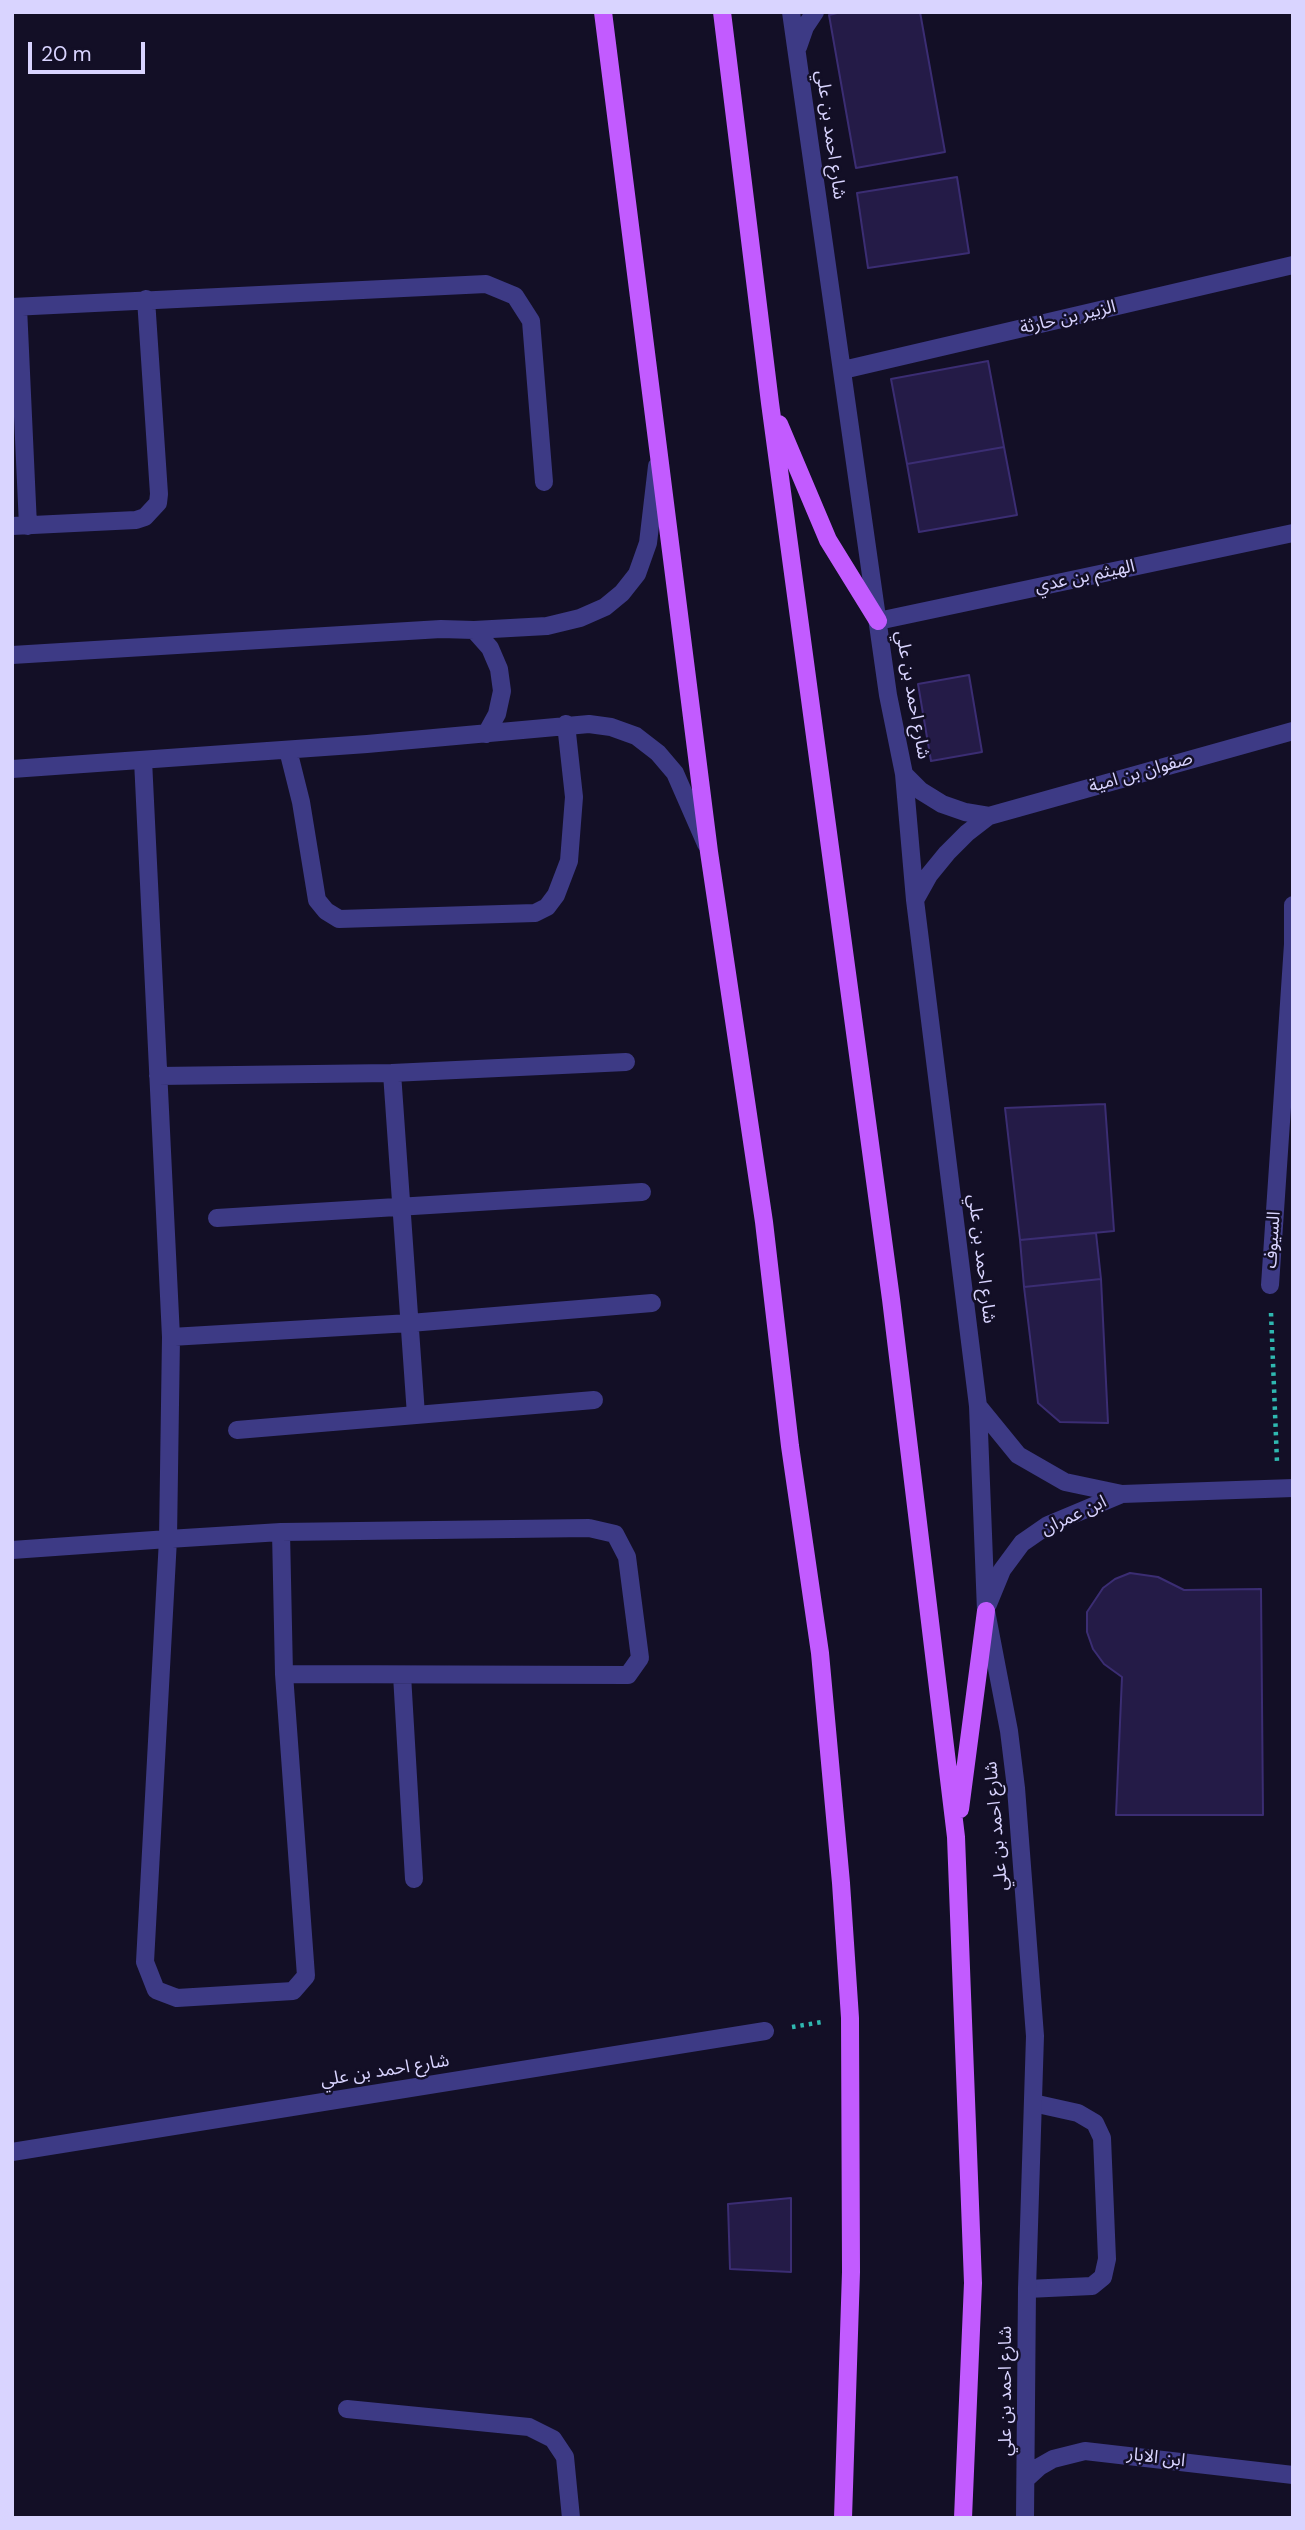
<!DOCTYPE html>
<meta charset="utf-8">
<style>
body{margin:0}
#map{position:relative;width:1305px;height:2530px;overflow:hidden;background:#130f26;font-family:"DM Sans",sans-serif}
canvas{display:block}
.frame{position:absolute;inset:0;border:14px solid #d9d4ff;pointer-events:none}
.scale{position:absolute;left:28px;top:42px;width:117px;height:32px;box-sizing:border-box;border:4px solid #d9d4ff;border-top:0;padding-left:9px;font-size:21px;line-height:24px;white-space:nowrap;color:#d9d4ff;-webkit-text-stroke:5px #130f26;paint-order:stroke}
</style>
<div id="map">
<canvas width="1305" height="2530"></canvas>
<div class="frame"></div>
<div class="scale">20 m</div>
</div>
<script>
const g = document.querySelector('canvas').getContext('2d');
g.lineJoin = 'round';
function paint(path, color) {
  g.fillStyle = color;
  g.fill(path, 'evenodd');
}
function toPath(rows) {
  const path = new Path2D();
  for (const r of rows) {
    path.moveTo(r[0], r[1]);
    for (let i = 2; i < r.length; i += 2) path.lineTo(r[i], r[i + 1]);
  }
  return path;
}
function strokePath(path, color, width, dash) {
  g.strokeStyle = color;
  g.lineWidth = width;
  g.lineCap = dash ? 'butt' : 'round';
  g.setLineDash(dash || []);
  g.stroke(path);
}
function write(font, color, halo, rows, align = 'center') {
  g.font = font + ' "DM Sans","Noto Sans Arabic",sans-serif';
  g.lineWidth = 5;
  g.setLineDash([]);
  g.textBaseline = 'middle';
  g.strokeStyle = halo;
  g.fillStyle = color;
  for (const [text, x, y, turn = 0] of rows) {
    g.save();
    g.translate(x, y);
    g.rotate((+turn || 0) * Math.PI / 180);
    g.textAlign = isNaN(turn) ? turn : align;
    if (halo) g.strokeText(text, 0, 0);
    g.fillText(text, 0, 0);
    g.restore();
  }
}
const building = toPath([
 [841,12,920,12,945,152,856,168,829,15,841,12],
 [957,177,969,253,868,268,857,193,957,177],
 [988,361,1004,447,907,464,891,379,988,361],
 [1004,447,1017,515,919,532,907,464,1004,447],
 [969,675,982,752,931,761,918,684,969,675],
 [1105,1104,1114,1231,1020,1240,1005,1108,1105,1104],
 [1096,1233,1101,1279,1024,1287,1020,1240,1096,1233],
 [1101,1279,1108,1423,1060,1422,1038,1403,1024,1287,1101,1279],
 [1130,1573,1158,1577,1184,1590,1261,1589,1263,1815,1116,1815,1122,1677,1104,1664,1093,1649,1087,1632,1087,1612,1103,1588,1115,1579,1130,1573],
 [791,2198,791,2272,730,2269,728,2204,791,2198]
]);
paint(building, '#241b47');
strokePath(building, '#3b2d73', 2);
strokePath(toPath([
 [1271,1313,1277,1462],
 [792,2027,822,2022]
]), '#2fb8b0', 4.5, [3.5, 5]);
strokePath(toPath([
 [12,307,486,284,515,296,531,321,544,482],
 [18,307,28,526],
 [12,526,136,520,145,517,158,503,159,494,146,299],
 [474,630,490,648,499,669,502,691,497,714,486,734],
 [12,655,441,629,474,630,547,626,580,618,605,607,622,593,637,574,648,543,657,466],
 [288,750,301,802,317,900,326,911,339,919,535,913,547,907,556,895,569,861,574,797,566,724],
 [12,769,367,744,589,724,611,727,636,736,658,753,675,773,706,844],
 [392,1073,416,1415,594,1400],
 [158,1076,392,1073,626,1062],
 [217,1218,642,1192],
 [171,1337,410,1323,652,1303],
 [237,1430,416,1415],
 [589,1528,615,1534,627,1557,640,1658,628,1675,284,1674,306,1976,293,1991,177,1998,156,1990,145,1962,168,1539,281,1532,589,1528],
 [281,1532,284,1674],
 [12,1550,168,1539,171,1337,143,760],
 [402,1675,414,1879],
 [1027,2289,1092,2286,1103,2277,1107,2259,1102,2138,1095,2123,1078,2113,1033,2103]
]), '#3d3a85', 18);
strokePath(toPath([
 [791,12,888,695,904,774,915,900,978,1406,986,1611,1009,1731,1016,1788,1035,2036,1027,2289,1025,2518],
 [798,47,805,27,815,12],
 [843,370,1293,265],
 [878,621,1293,533],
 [904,774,921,791,942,804,965,812,989,816],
 [915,900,929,875,947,853,967,833,989,816,1293,731],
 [1270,1285,1293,944,1293,905],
 [978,1406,1018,1455,1065,1482,1122,1494,1293,1488],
 [988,1604,1002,1570,1022,1543,1048,1525,1122,1494],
 [12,2152,765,2031],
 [347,2409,529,2427,553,2439,565,2457,571,2518],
 [1027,2478,1039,2467,1053,2459,1085,2451,1293,2475]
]), '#3d3a85', 18);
strokePath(toPath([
 [603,12,709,852,764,1222,790,1446,820,1653,841,1883,850,2018,851,2272,843,2518],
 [722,12,770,403,891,1299,956,1837,973,2283,963,2518],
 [779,424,828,540,878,621],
 [960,1809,986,1611]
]), '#c25bff', 18);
write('18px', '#d9d4ff', '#130f26', [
 ["شارع احمد بن علي",830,135,82],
 ["الزبير بن حارثة",1068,318,-13],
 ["الهيثم بن عدي",1085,577,-12],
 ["شارع احمد بن علي",912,695,80],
 ["صفوان بن امية",1141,773,-16],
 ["السيوف",1273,1240,-86],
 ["شارع احمد بن علي",981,1259,83],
 ["ابن عمران",1074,1516,-25],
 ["شارع احمد بن علي",997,1826,-95],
 ["شارع احمد بن علي",385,2071,-9],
 ["شارع احمد بن علي",1006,2391,-90],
 ["ابن الابار",1156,2458,7]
]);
</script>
